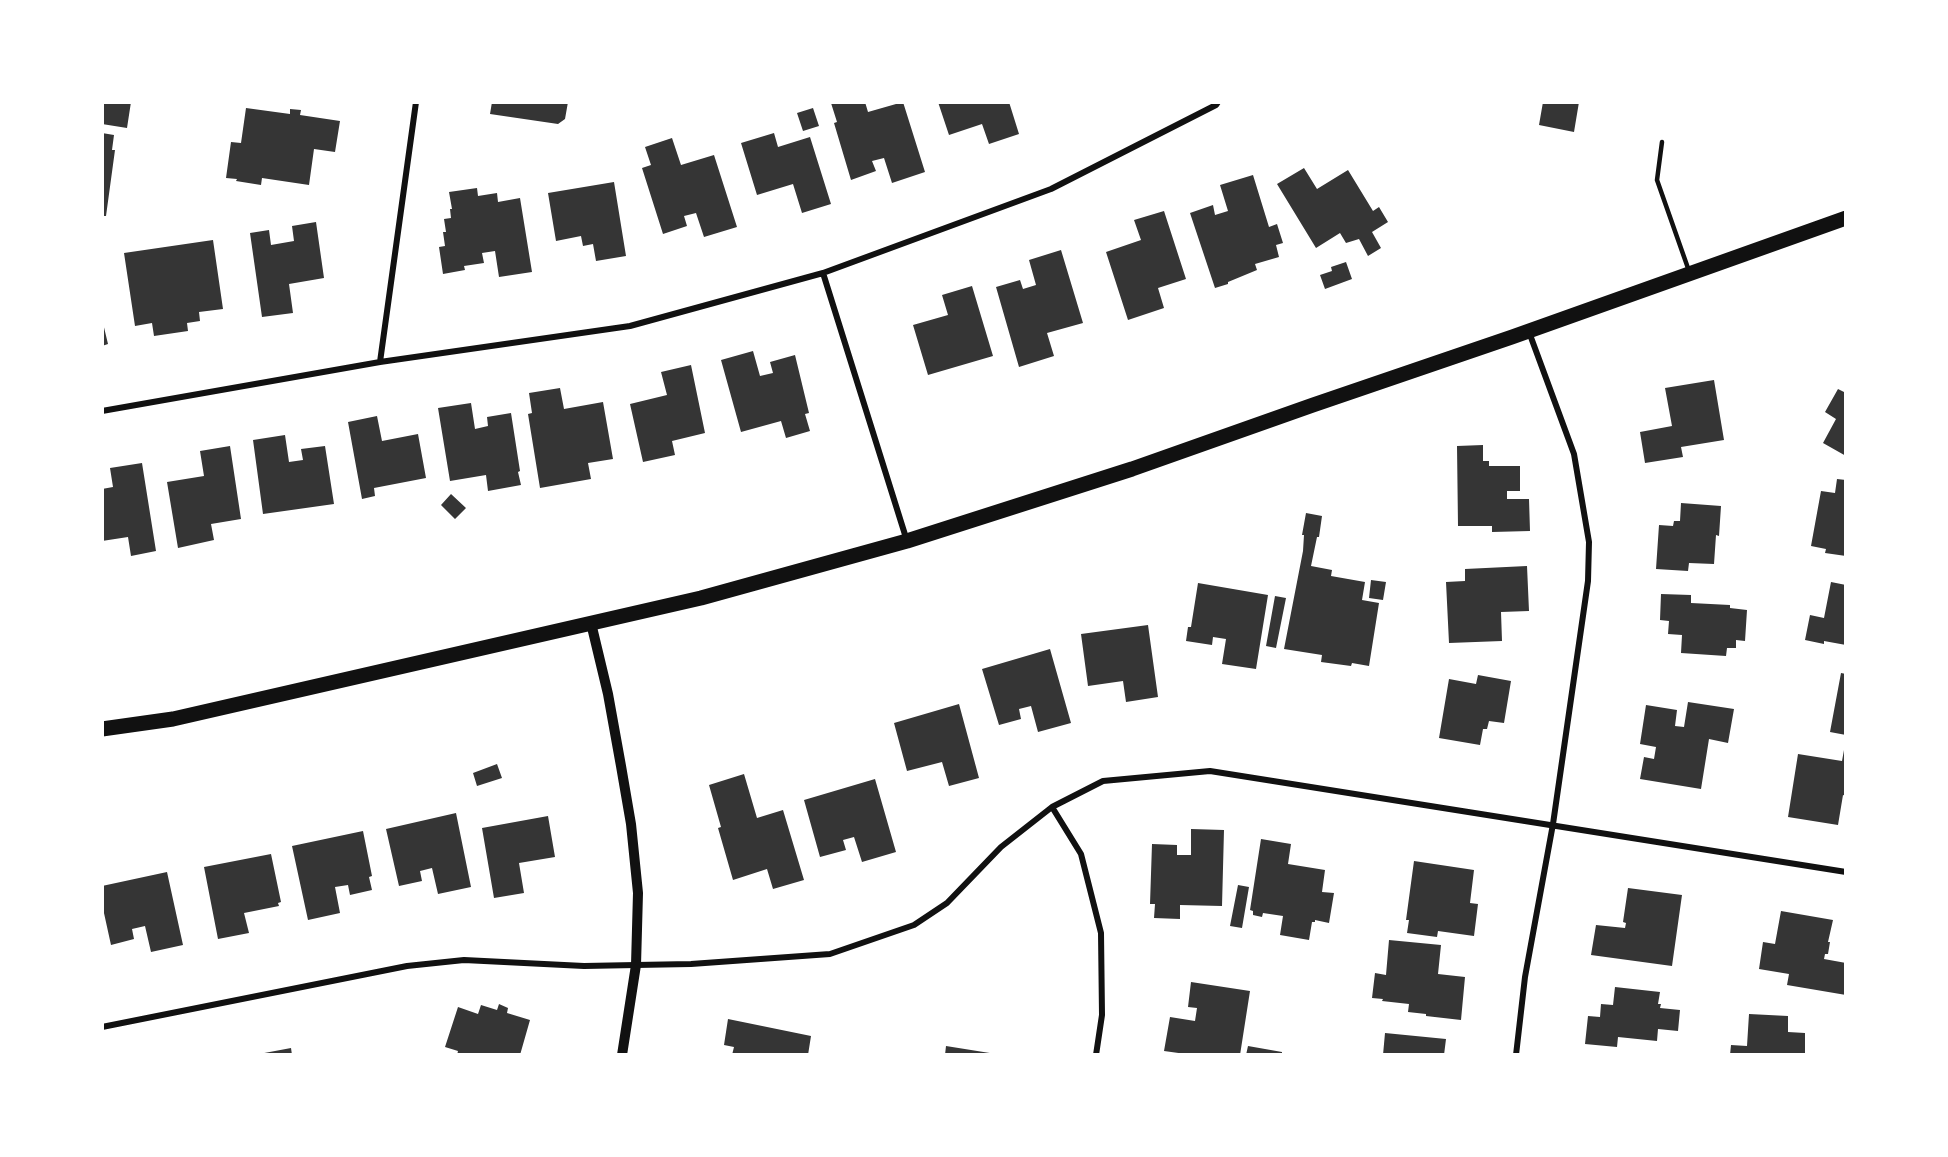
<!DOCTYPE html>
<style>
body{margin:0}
#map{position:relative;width:1948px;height:1157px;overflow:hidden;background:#fff;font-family:Raleway,sans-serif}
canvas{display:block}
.frame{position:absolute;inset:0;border:104px solid #fff;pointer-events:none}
</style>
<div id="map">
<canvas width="1948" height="1157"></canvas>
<div class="frame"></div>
</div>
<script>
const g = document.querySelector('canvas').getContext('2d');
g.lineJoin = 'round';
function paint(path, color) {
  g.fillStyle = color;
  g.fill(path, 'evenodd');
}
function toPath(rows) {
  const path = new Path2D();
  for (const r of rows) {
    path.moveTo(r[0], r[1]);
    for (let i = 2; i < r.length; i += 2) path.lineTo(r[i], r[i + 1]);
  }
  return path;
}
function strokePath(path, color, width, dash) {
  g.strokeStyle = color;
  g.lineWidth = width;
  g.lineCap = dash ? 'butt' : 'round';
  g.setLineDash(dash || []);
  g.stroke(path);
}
paint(toPath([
 [102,102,131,102,127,128,102,124],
 [492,102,568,102,565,119,558,124,490,114],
 [836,102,865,102,868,112,903,102,925,172,892,183,884,158,872,161,876,171,851,180,834,123,837,122,831,103],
 [938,102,1009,102,1019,134,989,144,982,124,949,135],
 [1543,102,1579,102,1574,132,1539,125],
 [246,108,290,114,290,109,301,110,300,115,340,121,335,152,314,149,309,185,262,178,261,185,236,181,237,179,226,178,231,142,241,143],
 [813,108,819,126,803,131,797,113],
 [102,133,114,135,112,150,115,150,106,216,102,216],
 [774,133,778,147,810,137,831,204,802,213,793,184,757,195,741,143],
 [672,138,681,165,714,155,737,227,704,237,696,213,684,216,687,226,663,234,642,168,651,165,645,147],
 [1304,168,1317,189,1348,170,1373,211,1379,207,1388,222,1372,232,1381,248,1368,256,1359,239,1346,243,1340,233,1316,248,1277,184],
 [1253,175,1269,227,1277,224,1283,243,1276,245,1279,257,1255,264,1257,270,1228,282,1228,284,1215,288,1190,213,1213,205,1215,215,1228,211,1220,185],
 [614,182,626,256,596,261,593,244,583,246,581,236,556,241,548,193],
 [477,188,478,196,497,193,498,202,520,198,532,272,499,277,495,251,482,253,484,263,464,266,465,270,443,274,439,247,445,246,443,232,446,232,444,219,451,218,450,209,452,209,449,192],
 [1164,211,1186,279,1158,288,1164,308,1128,320,1106,252,1141,240,1134,220],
 [316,222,324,278,289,284,293,313,262,317,250,233,269,230,271,245,294,241,292,226],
 [213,240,223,309,199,312,200,321,187,323,188,331,154,336,152,323,135,326,124,253],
 [1061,250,1083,323,1047,333,1054,356,1019,367,996,287,1020,280,1023,289,1036,285,1029,260],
 [1346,262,1352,279,1325,289,1320,275,1332,271,1331,267],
 [972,286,993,356,928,375,913,325,948,315,942,295],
 [102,319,108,344,102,346],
 [753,351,760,376,773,373,770,362,795,355,809,413,805,414,810,431,786,438,781,421,741,432,721,360],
 [691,365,705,433,672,441,675,455,643,462,630,404,667,395,661,372],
 [1714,380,1724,440,1681,447,1683,457,1645,463,1640,432,1672,426,1665,388],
 [560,388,564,409,603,402,613,459,588,463,591,479,540,488,528,414,532,413,529,393],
 [1838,389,1846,393,1846,456,1823,443,1836,419,1825,412],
 [471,403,475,429,488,426,487,417,511,413,520,471,518,472,521,485,488,491,486,475,450,481,438,408],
 [377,416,382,441,418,434,426,478,374,488,375,496,362,499,348,422],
 [285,435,289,462,303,460,301,449,325,446,334,504,263,514,253,440],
 [1483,445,1483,461,1489,461,1489,466,1520,466,1520,491,1507,491,1507,499,1529,499,1530,531,1492,532,1492,526,1458,526,1457,446],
 [230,446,241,519,211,524,214,540,178,548,167,482,204,476,200,451],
 [142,463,156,551,131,556,128,537,102,541,102,489,113,487,110,468],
 [1837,479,1846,480,1846,556,1825,553,1826,549,1811,546,1821,491,1835,493],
 [451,494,466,508,455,519,441,505],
 [1681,503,1721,506,1719,536,1716,535,1714,564,1689,563,1688,571,1656,569,1659,525,1673,526,1674,521,1680,521],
 [1306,513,1322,516,1319,537,1317,537,1311,566,1332,570,1331,576,1365,582,1362,600,1379,603,1369,666,1352,663,1351,666,1321,662,1322,655,1284,649,1303,551,1304,535,1302,535],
 [1527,566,1529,611,1501,612,1502,641,1449,643,1446,582,1465,581,1465,569],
 [1371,580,1386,582,1383,600,1369,598],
 [1831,582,1846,585,1846,645,1824,641,1824,644,1805,640,1810,615,1824,618],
 [1198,583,1268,595,1256,669,1222,664,1226,639,1213,637,1212,645,1186,641,1188,627,1191,627],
 [1661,594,1691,595,1691,603,1730,605,1730,608,1747,610,1745,641,1736,640,1736,648,1727,648,1726,656,1681,653,1682,635,1668,634,1669,621,1660,620],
 [1275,596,1286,598,1276,648,1266,646],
 [1148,625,1158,697,1126,702,1123,681,1088,686,1081,634],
 [1050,649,1071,723,1038,732,1031,706,1019,709,1021,719,999,725,982,669],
 [1841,673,1846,674,1846,735,1830,732],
 [1478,675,1511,681,1504,723,1489,721,1487,729,1483,729,1480,745,1439,738,1449,679,1476,684],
 [1688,702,1734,709,1728,743,1709,739,1701,789,1640,779,1644,757,1654,759,1656,747,1640,744,1646,705,1677,710,1675,726,1684,727],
 [959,704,979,778,949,786,942,762,907,771,894,723],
 [1844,750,1846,751,1846,796,1843,795,1838,825,1788,817,1798,754,1842,761],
 [497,764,502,778,477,786,473,773],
 [744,774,757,818,783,810,804,880,773,889,767,869,733,880,718,828,721,827,709,785],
 [875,779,896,852,862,862,854,837,843,840,846,850,820,857,804,800],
 [456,813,471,887,438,894,432,868,420,871,422,881,399,886,386,829],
 [548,816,555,857,519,863,524,893,494,898,482,828],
 [1191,829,1224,830,1222,906,1180,905,1180,919,1154,918,1155,904,1150,904,1152,844,1177,845,1177,855,1191,855],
 [363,831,372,876,369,877,372,890,350,895,348,885,335,887,340,913,308,920,292,846],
 [1261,839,1291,844,1288,864,1325,870,1322,892,1334,893,1329,923,1315,920,1315,922,1312,922,1309,940,1280,935,1283,916,1263,913,1262,917,1253,915,1253,911,1250,910],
 [271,854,281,902,278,903,279,906,244,913,249,933,218,939,204,867],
 [1414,861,1474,870,1470,903,1478,904,1474,936,1438,931,1437,937,1407,933,1409,920,1406,920],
 [167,872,183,945,151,952,145,926,132,929,134,939,111,945,102,904,102,886],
 [1238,885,1249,887,1242,928,1230,926],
 [1628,888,1682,895,1672,966,1591,955,1596,925,1625,928,1626,923,1623,922],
 [1781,911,1833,920,1828,942,1830,942,1828,954,1825,954,1824,959,1846,963,1846,995,1787,985,1789,974,1759,969,1763,942,1775,944],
 [1389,940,1441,945,1438,974,1465,977,1461,1020,1426,1016,1426,1014,1408,1012,1409,1004,1382,1001,1383,999,1372,998,1375,973,1386,975],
 [1191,982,1250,991,1240,1055,1193,1055,1164,1051,1170,1017,1195,1021,1197,1008,1188,1007],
 [1615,987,1660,992,1658,1004,1661,1004,1660,1008,1680,1010,1678,1031,1658,1029,1657,1041,1618,1037,1617,1047,1585,1044,1588,1016,1600,1017,1601,1004,1613,1005],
 [499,1004,508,1008,507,1013,530,1020,520,1055,457,1055,458,1051,445,1047,458,1007,478,1014,481,1005,497,1010],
 [1749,1014,1788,1016,1788,1032,1805,1033,1805,1055,1730,1055,1731,1045,1747,1046],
 [728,1019,811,1036,808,1055,732,1055,734,1047,724,1045],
 [1385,1033,1446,1039,1444,1055,1383,1055],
 [946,1046,996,1054,996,1055,945,1055],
 [1248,1046,1282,1052,1282,1055,1246,1055],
 [291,1048,292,1055,259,1055,259,1054]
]), '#353535');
strokePath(toPath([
 [1662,142,1657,180,1689,271]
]), '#111', 4.5);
strokePath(toPath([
 [823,273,907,541],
 [380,362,416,102],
 [102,411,380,362,630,326,823,273,1051,189,1216,105,1218,102],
 [1052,807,1081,854,1101,933,1102,1015,1096,1055],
 [102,1027,407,966,464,960,584,966,636,965,691,964,830,954,914,925,947,903,1001,847,1052,807,1103,781,1210,771,1846,872],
 [1516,1055,1525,977,1553,824,1588,581,1589,542,1574,454,1529,332]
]), '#111', 6);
strokePath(toPath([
 [591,623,608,694,621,766,631,824,638,893,636,965,622,1055]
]), '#111', 10);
strokePath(toPath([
 [102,729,173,719,701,598,907,541,1132,469,1313,405,1512,337,1846,218]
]), '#111', 15);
</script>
